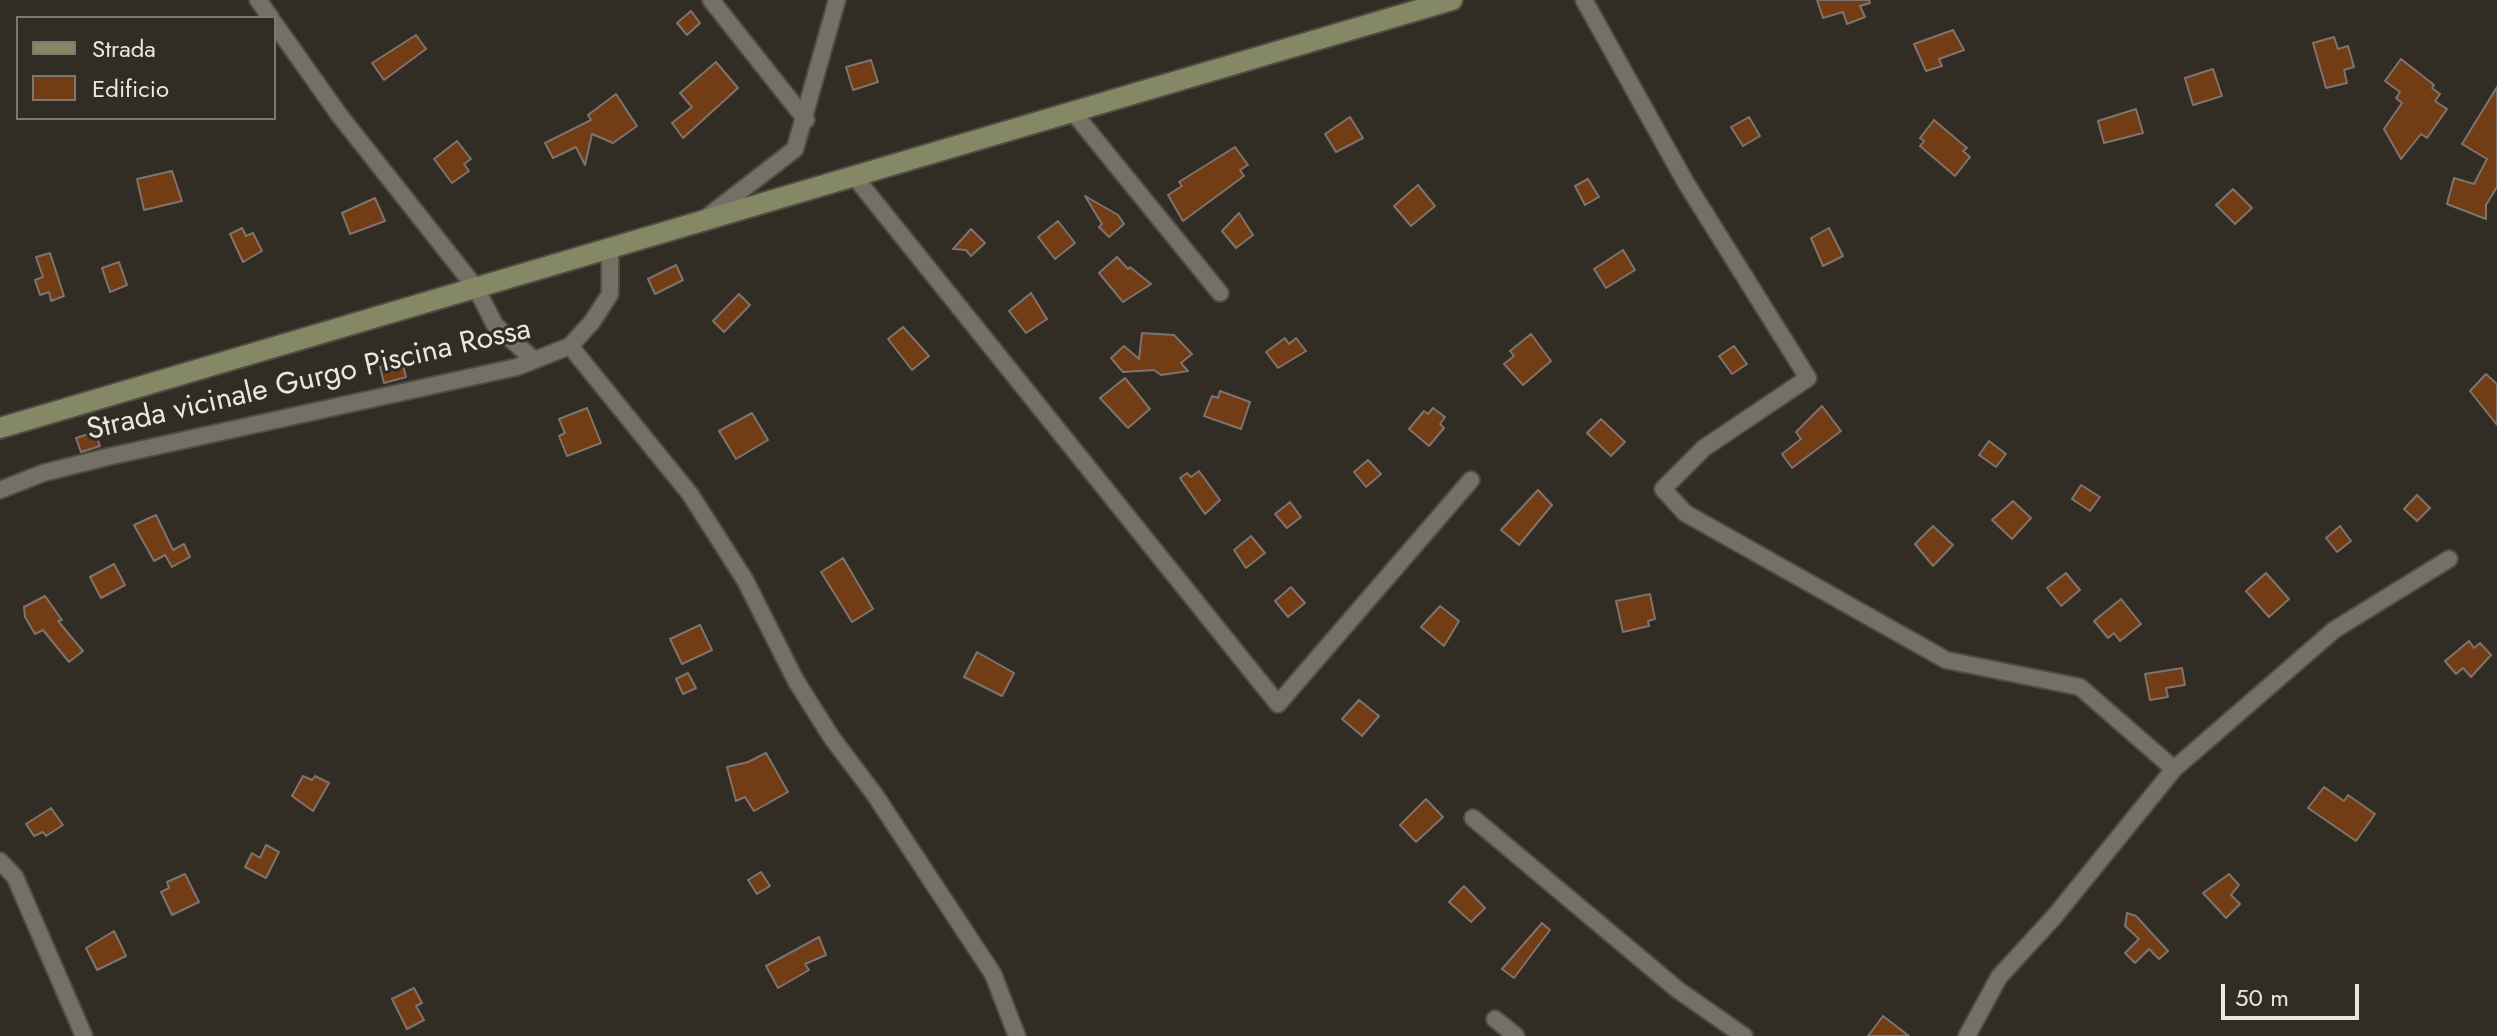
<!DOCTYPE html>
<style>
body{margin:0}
#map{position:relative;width:2497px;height:1036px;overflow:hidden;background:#322d24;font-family:Jost,sans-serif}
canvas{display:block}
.legend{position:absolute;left:16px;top:16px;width:260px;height:104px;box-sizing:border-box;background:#322d24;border:2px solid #7c7770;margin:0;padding:10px 14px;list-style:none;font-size:24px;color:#eae7e1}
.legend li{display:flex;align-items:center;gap:16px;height:40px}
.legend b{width:40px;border:2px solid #7c7770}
.scale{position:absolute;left:2221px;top:984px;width:138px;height:36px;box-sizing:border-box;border:4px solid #eae7e1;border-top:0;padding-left:10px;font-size:24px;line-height:28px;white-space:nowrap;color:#eae7e1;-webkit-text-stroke:6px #322d24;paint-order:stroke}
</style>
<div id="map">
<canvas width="2497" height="1036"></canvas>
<ul class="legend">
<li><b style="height:10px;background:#858864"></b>Strada</li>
<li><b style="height:22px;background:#723c15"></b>Edificio</li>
</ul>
<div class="scale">50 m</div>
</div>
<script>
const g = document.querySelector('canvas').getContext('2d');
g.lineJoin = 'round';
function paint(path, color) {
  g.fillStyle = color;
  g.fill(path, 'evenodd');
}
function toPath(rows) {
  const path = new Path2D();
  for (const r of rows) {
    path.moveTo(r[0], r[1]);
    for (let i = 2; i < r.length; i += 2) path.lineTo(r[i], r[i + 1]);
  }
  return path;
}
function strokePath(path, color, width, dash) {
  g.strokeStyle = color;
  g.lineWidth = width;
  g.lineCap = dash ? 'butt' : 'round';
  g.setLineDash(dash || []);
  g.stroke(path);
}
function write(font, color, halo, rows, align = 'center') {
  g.font = font + ' Jost,sans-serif';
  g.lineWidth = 6;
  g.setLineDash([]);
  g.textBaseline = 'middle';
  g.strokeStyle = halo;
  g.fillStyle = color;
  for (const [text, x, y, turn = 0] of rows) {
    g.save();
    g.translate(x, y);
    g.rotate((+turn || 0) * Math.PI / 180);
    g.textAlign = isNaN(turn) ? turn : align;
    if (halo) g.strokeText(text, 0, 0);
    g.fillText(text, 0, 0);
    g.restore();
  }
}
const building = toPath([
 [1817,0,1869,0,1870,3,1860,6,1865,17,1847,24,1843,12,1823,18,1817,0],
 [691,11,700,23,687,35,677,23,691,11],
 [1953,30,1964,50,1939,59,1942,66,1926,71,1914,44,1953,30],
 [416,35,426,49,384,80,372,63,416,35],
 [2334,37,2338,49,2348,46,2354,67,2344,70,2347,83,2326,88,2313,43,2334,37],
 [2401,59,2434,85,2432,88,2440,94,2435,101,2447,109,2427,138,2421,134,2401,159,2384,129,2402,103,2396,98,2400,92,2385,81,2401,59],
 [871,60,878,82,853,90,846,67,871,60],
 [716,62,738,88,683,138,672,123,692,107,680,93,716,62],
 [2213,69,2222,96,2193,105,2185,78,2213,69],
 [2497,87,2497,187,2486,205,2486,219,2447,204,2454,178,2474,184,2487,159,2462,144,2497,87],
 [616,94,637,126,613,143,592,134,585,165,576,147,553,158,545,143,591,120,588,115,616,94],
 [2136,109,2143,133,2104,143,2098,121,2136,109],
 [1350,117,1363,138,1336,152,1325,134,1350,117],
 [1749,117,1760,136,1743,146,1731,127,1749,117],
 [1934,120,1967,148,1963,151,1970,157,1955,176,1920,146,1924,141,1920,138,1934,120],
 [457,141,471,159,464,164,469,171,452,183,434,159,457,141],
 [1235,147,1248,165,1240,170,1244,176,1183,221,1168,195,1182,186,1179,182,1235,147],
 [172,171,182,201,144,210,137,179,172,171],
 [1588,179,1599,197,1585,205,1575,186,1588,179],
 [1418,185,1435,206,1411,226,1394,206,1418,185],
 [2233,189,2252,208,2235,224,2216,205,2233,189],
 [1085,196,1118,215,1124,224,1109,237,1099,227,1102,224,1085,196],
 [375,198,385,221,350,234,342,213,375,198],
 [1239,213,1253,235,1236,248,1222,231,1239,213],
 [1058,221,1075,243,1055,259,1038,237,1058,221],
 [242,228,246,236,253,233,262,251,243,262,230,234,242,228],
 [1829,228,1843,256,1823,266,1811,238,1829,228],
 [971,229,985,243,971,256,966,250,953,249,971,229],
 [1623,250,1635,270,1606,288,1594,269,1623,250],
 [50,253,64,296,51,301,49,292,40,295,35,280,43,277,36,257,50,253],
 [1117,257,1128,269,1130,267,1151,284,1123,302,1099,273,1117,257],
 [119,262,127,285,110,292,102,268,119,262],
 [676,265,683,280,655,294,648,279,676,265],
 [1031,293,1047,319,1026,333,1009,311,1031,293],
 [739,294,750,305,724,332,713,321,739,294],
 [903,327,929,356,912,370,888,339,903,327],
 [1142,333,1174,335,1192,354,1181,363,1188,371,1161,375,1154,370,1123,372,1111,358,1124,346,1139,359,1142,333],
 [1531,334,1551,361,1523,385,1504,364,1514,356,1510,351,1531,334],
 [1285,338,1289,344,1296,338,1306,351,1278,368,1266,352,1285,338],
 [1734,346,1747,364,1732,374,1719,356,1734,346],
 [402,361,406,377,384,383,380,367,402,361],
 [2486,374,2497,384,2497,425,2470,391,2486,374],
 [1125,378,1150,409,1128,428,1100,398,1125,378],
 [1220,391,1250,402,1241,429,1204,416,1212,396,1218,398,1220,391],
 [1822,406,1841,431,1792,468,1782,454,1801,439,1796,432,1822,406],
 [587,408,601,443,567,456,559,436,565,433,559,419,587,408],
 [1433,408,1445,417,1440,424,1444,428,1429,446,1409,429,1424,411,1428,414,1433,408],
 [752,413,768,440,736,459,719,431,752,413],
 [1601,419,1625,442,1611,456,1587,433,1601,419],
 [95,432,100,446,81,452,76,438,95,432],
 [1989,441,2006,454,1996,467,1979,455,1989,441],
 [1368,460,1381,474,1366,487,1354,472,1368,460],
 [1199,471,1220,500,1205,514,1180,478,1187,473,1191,477,1199,471],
 [2081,485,2100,497,2090,511,2072,499,2081,485],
 [1538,490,1552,505,1519,545,1501,530,1538,490],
 [2417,495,2430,508,2417,521,2404,509,2417,495],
 [2013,501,2031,518,2012,539,1992,520,2013,501],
 [1290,502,1301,517,1287,528,1275,514,1290,502],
 [156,515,173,550,184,544,190,557,172,567,165,555,154,561,134,525,156,515],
 [1933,526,1953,545,1933,566,1915,544,1933,526],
 [2340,526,2351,541,2337,552,2326,538,2340,526],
 [1251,536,1265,553,1246,568,1234,550,1251,536],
 [843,558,873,609,852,622,821,572,843,558],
 [114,564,125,585,101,598,90,577,114,564],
 [2066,573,2080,590,2061,606,2047,588,2066,573],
 [2266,573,2289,599,2269,617,2246,591,2266,573],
 [1291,587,1305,603,1288,617,1275,601,1291,587],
 [1650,594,1655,619,1648,621,1649,626,1623,632,1616,601,1650,594],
 [45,596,62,620,58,621,83,651,69,662,43,630,35,634,25,617,24,607,45,596],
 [2121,599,2141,624,2120,641,2114,633,2108,638,2094,621,2121,599],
 [1440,606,1459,621,1444,646,1421,627,1440,606],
 [700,625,712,650,682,664,670,639,700,625],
 [2469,641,2474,648,2480,643,2491,655,2471,677,2463,668,2456,674,2445,661,2469,641],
 [977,652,1014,673,1002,696,964,677,977,652],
 [2182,668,2185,685,2166,688,2168,697,2150,700,2145,674,2182,668],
 [688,673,696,688,683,694,676,679,688,673],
 [1359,700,1379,716,1362,736,1342,719,1359,700],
 [766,753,788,792,754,811,745,797,736,801,727,767,748,762,766,753],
 [303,776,312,780,315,776,329,783,313,811,292,796,303,776],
 [2324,787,2344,801,2348,795,2375,814,2356,841,2308,808,2324,787],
 [1426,799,1443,817,1416,842,1400,825,1426,799],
 [51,808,63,825,46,836,43,832,34,836,26,824,51,808],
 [266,845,279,852,266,878,245,867,252,853,260,858,266,845],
 [761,872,770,886,757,894,748,880,761,872],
 [185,874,199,902,172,915,161,892,169,888,167,882,185,874],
 [2229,874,2239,885,2231,895,2240,904,2226,918,2203,893,2229,874],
 [1464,886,1485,908,1471,922,1449,902,1464,886],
 [2127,913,2136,916,2168,951,2159,959,2149,949,2135,963,2125,953,2139,939,2125,926,2127,913],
 [1542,923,1550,930,1514,978,1502,969,1542,923],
 [114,931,126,956,97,970,86,948,114,931],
 [819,937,826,955,805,964,809,970,778,988,766,966,819,937],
 [414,988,422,1003,416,1006,424,1020,407,1029,392,999,414,988],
 [1883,1016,1909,1036,1868,1036,1883,1016]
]);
paint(building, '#723c15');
strokePath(building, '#7e736d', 2);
const street = toPath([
 [258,0,271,18],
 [711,0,806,120],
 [1584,0,1686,183,1808,378,1704,448,1663,489,1685,513,1946,660,2080,687,2174,769,2334,630,2449,559],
 [274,23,340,116,476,288,495,325,533,359],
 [1073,112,1220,293],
 [854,176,1278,704,1471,480],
 [707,217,795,149,837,0],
 [570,346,690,494,745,580,796,681,832,738,875,795,993,974,1017,1036],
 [0,490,43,473,107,457,517,367,570,346,592,322,610,294,610,248],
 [1473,818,1678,990,1744,1036],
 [0,861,15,877,84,1036],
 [1495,1019,1516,1036],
 [1967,1036,1999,977,2054,917,2174,769]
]);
const secondary = toPath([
 [0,428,1452,0]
]);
strokePath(street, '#4f4c44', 20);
strokePath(secondary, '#4f4c44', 24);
strokePath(street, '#757066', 16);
strokePath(secondary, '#858864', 20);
write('30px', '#eae7e1', '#322d24', [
 ["Strada vicinale Gurgo Piscina Rossa",309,381,-13]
]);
</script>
